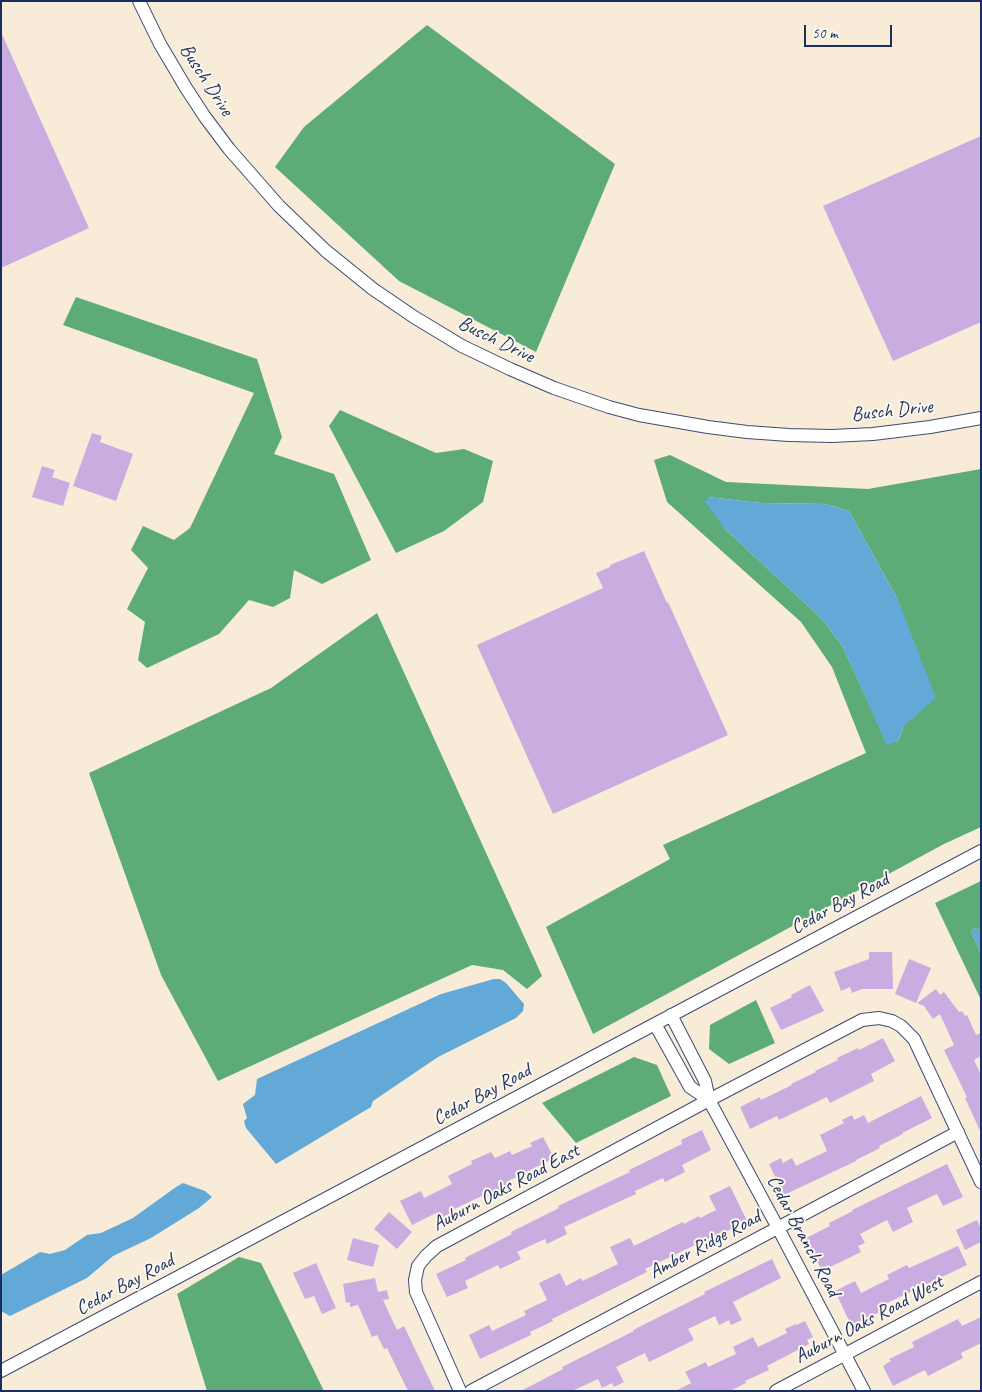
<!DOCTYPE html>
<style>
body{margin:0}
#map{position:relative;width:982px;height:1392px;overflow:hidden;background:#f8ebd8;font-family:Caveat,sans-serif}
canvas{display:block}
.frame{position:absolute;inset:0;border:2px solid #1b2f5e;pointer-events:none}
.scale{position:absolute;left:804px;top:25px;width:88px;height:22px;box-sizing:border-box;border:2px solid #1b2f5e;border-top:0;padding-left:6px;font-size:15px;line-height:18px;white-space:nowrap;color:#1b2f5e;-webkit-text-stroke:4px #fbf7ec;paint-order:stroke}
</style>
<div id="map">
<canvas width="982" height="1392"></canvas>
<div class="frame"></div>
<div class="scale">50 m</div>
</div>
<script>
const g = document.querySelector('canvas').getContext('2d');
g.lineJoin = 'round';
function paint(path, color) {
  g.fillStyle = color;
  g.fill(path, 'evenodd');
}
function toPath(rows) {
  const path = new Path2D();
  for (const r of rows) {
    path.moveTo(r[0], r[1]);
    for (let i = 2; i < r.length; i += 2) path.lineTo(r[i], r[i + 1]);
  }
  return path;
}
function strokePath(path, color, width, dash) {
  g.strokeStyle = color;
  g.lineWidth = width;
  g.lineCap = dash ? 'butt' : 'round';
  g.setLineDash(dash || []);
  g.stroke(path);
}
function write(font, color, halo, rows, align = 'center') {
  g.font = font + ' Caveat,sans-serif';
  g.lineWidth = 4;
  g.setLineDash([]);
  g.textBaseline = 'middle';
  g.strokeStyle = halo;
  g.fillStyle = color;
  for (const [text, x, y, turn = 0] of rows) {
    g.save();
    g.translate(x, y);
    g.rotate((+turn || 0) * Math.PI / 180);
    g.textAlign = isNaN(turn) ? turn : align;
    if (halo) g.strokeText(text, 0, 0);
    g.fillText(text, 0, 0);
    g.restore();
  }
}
paint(toPath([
 [427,25,615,164,536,352,399,281,275,167,304,127],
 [76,297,257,359,282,437,274,454,334,474,371,560,322,584,294,570,290,598,273,607,249,600,219,634,147,668,138,660,145,622,127,609,148,568,131,550,143,526,174,540,190,528,254,393,63,325],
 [340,410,436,453,464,449,493,461,483,502,444,531,396,553,329,426],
 [670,455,726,482,868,489,981,469,981,827,944,844,593,1034,546,927,670,859,663,845,866,753,832,667,801,622,667,502,654,460],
 [708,497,760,503,825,504,849,511,898,600,904,726,898,741,887,744,843,647,822,619,725,529],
 [377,613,542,976,527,989,503,970,472,965,218,1081,161,975,89,773,271,688],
 [981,881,981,931,975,928,971,931,981,954,981,1000,935,903],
 [756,1000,775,1043,729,1064,709,1049,710,1025],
 [634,1057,657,1065,671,1096,576,1143,542,1103],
 [239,1257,261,1263,324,1391,207,1391,177,1294]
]), '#5dac78');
paint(toPath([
 [708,497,760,503,825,504,849,511,898,600,936,698,904,726,898,741,887,745,843,647,822,619,725,529,705,502],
 [975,928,981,931,981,954,971,931],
 [494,979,500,979,506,983,524,1004,523,1011,516,1018,438,1057,373,1101,371,1107,276,1164,246,1128,244,1121,247,1118,243,1104,255,1095,257,1079,441,994],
 [183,1183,205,1191,212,1197,199,1208,151,1238,113,1256,87,1278,10,1316,1,1311,1,1275,40,1252,50,1254,65,1250,87,1235,101,1233,133,1218,176,1187]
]), '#62a9d8');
paint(toPath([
 [1,32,89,228,1,268],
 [981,136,981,322,893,361,823,206],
 [92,433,102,436,100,442,133,454,116,501,73,486],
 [42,466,55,470,52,477,70,483,63,506,32,497],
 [644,551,667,603,668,602,728,735,553,814,477,645,603,588,596,573,610,567,610,565],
 [869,952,892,952,893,989,862,989,852,993,850,987,841,991,834,972,869,959],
 [909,959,931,968,916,1003,895,994],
 [810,985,824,1011,781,1030,770,1008,792,997,791,995],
 [936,989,940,995,944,992,959,1012,962,1011,965,1016,967,1015,976,1035,981,1033,981,1056,974,1060,981,1075,981,1133,965,1098,967,1097,944,1050,954,1045,940,1014,933,1019,924,1006,917,1003],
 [883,1038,895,1061,871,1074,874,1081,830,1103,827,1097,779,1120,777,1116,750,1129,740,1107,760,1097,761,1100,792,1085,791,1084,816,1072,815,1071,838,1060,837,1058,858,1048,859,1050],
 [921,1096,932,1118,902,1133,903,1134,879,1146,880,1148,856,1160,856,1161,784,1195,769,1164,781,1158,783,1163,792,1158,796,1166,827,1151,820,1135,844,1123,842,1120,852,1115,854,1120,864,1115,868,1123],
 [702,1130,711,1150,682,1165,685,1172,665,1182,663,1178,635,1191,636,1194,564,1227,567,1234,547,1244,545,1239,517,1252,521,1259,500,1269,498,1265,465,1281,468,1288,447,1297,436,1274,466,1260,465,1258,512,1234,511,1232,559,1208,558,1206,630,1172,629,1170,682,1144,681,1140],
 [543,1137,554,1158,506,1182,508,1187,488,1197,486,1194,450,1211,451,1213,439,1219,436,1213,412,1225,400,1201,421,1191,424,1198,452,1184,448,1176,472,1164,471,1161,491,1152,495,1158,510,1151,512,1155,532,1146,530,1143],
 [947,1164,963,1197,943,1206,937,1194,907,1208,913,1222,893,1232,887,1220,860,1234,865,1243,858,1246,861,1252,822,1271,806,1238,830,1226,829,1223,853,1211,852,1210],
 [730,1186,747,1221,727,1231,726,1230,645,1269,647,1272,552,1319,553,1321,530,1332,531,1335,480,1359,469,1335,489,1325,492,1331,526,1315,524,1311,547,1300,539,1283,560,1273,566,1286,581,1278,582,1281,591,1277,618,1264,610,1247,630,1238,634,1246,683,1222,684,1224,699,1216,700,1218,716,1210,709,1196],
 [389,1212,412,1232,397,1249,374,1229],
 [977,1220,981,1229,981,1242,965,1250,956,1230],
 [353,1238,379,1245,373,1267,347,1260],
 [958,1246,967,1265,885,1304,887,1309,851,1325,835,1291,855,1281,861,1293,889,1279,887,1275,907,1265,909,1268],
 [772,1259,781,1278,733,1302,742,1320,731,1325,729,1320,719,1325,715,1316,688,1329,694,1340,649,1362,645,1353,616,1367,624,1382,614,1387,612,1383,602,1388,598,1379,572,1391,521,1391,563,1369,562,1367,634,1331,633,1330,705,1294,704,1292],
 [316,1263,336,1308,322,1314,314,1296,305,1299,293,1273],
 [375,1278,378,1292,387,1290,389,1299,383,1300,397,1330,404,1326,435,1391,408,1391,387,1348,384,1349,377,1335,372,1337,358,1305,350,1307,350,1302,346,1303,343,1284],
 [981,1317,981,1343,961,1353,963,1358,928,1376,925,1370,893,1386,883,1366,891,1361,889,1359,914,1347,912,1342,958,1319,962,1326],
 [805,1321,813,1337,807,1340,809,1344,767,1366,769,1370,745,1381,746,1383,730,1391,675,1391,691,1383,685,1372,706,1362,708,1367,736,1354,733,1347,753,1337,758,1347,787,1333,785,1329,796,1324,797,1325]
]), '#cbace1');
const minor = toPath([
 [139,1,160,44,186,88,205,117,229,149,279,206,326,251,373,289,414,317,462,346,510,369,554,388,609,407,639,415,708,427,747,432,789,435,832,436,873,434,930,427,981,418],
 [655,1024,690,1087,709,1100,705,1081,671,1015],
 [709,1100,778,1228,864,1391],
 [1,1371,981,851],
 [460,1391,416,1292,415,1280,418,1266,426,1256,437,1246,709,1100,862,1020,879,1018,892,1021,901,1026,914,1039,981,1182],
 [471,1391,958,1132],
 [776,1391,981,1282]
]);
strokePath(minor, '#3c4b70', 14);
strokePath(minor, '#fff', 12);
write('20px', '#1b2f5e', '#fbf7ec', [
 ["Busch Drive",206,80,57],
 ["Busch Drive",496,340,26],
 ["Busch Drive",892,411,-6],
 ["Cedar Bay Road",840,904,-28],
 ["Cedar Bay Road",482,1095,-28],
 ["Auburn Oaks Road East",506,1188,-28],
 ["Cedar Branch Road",803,1236,62],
 ["Amber Ridge Road",705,1245,-28],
 ["Cedar Bay Road",125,1285,-28],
 ["Auburn Oaks Road West",869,1320,-28]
]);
</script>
